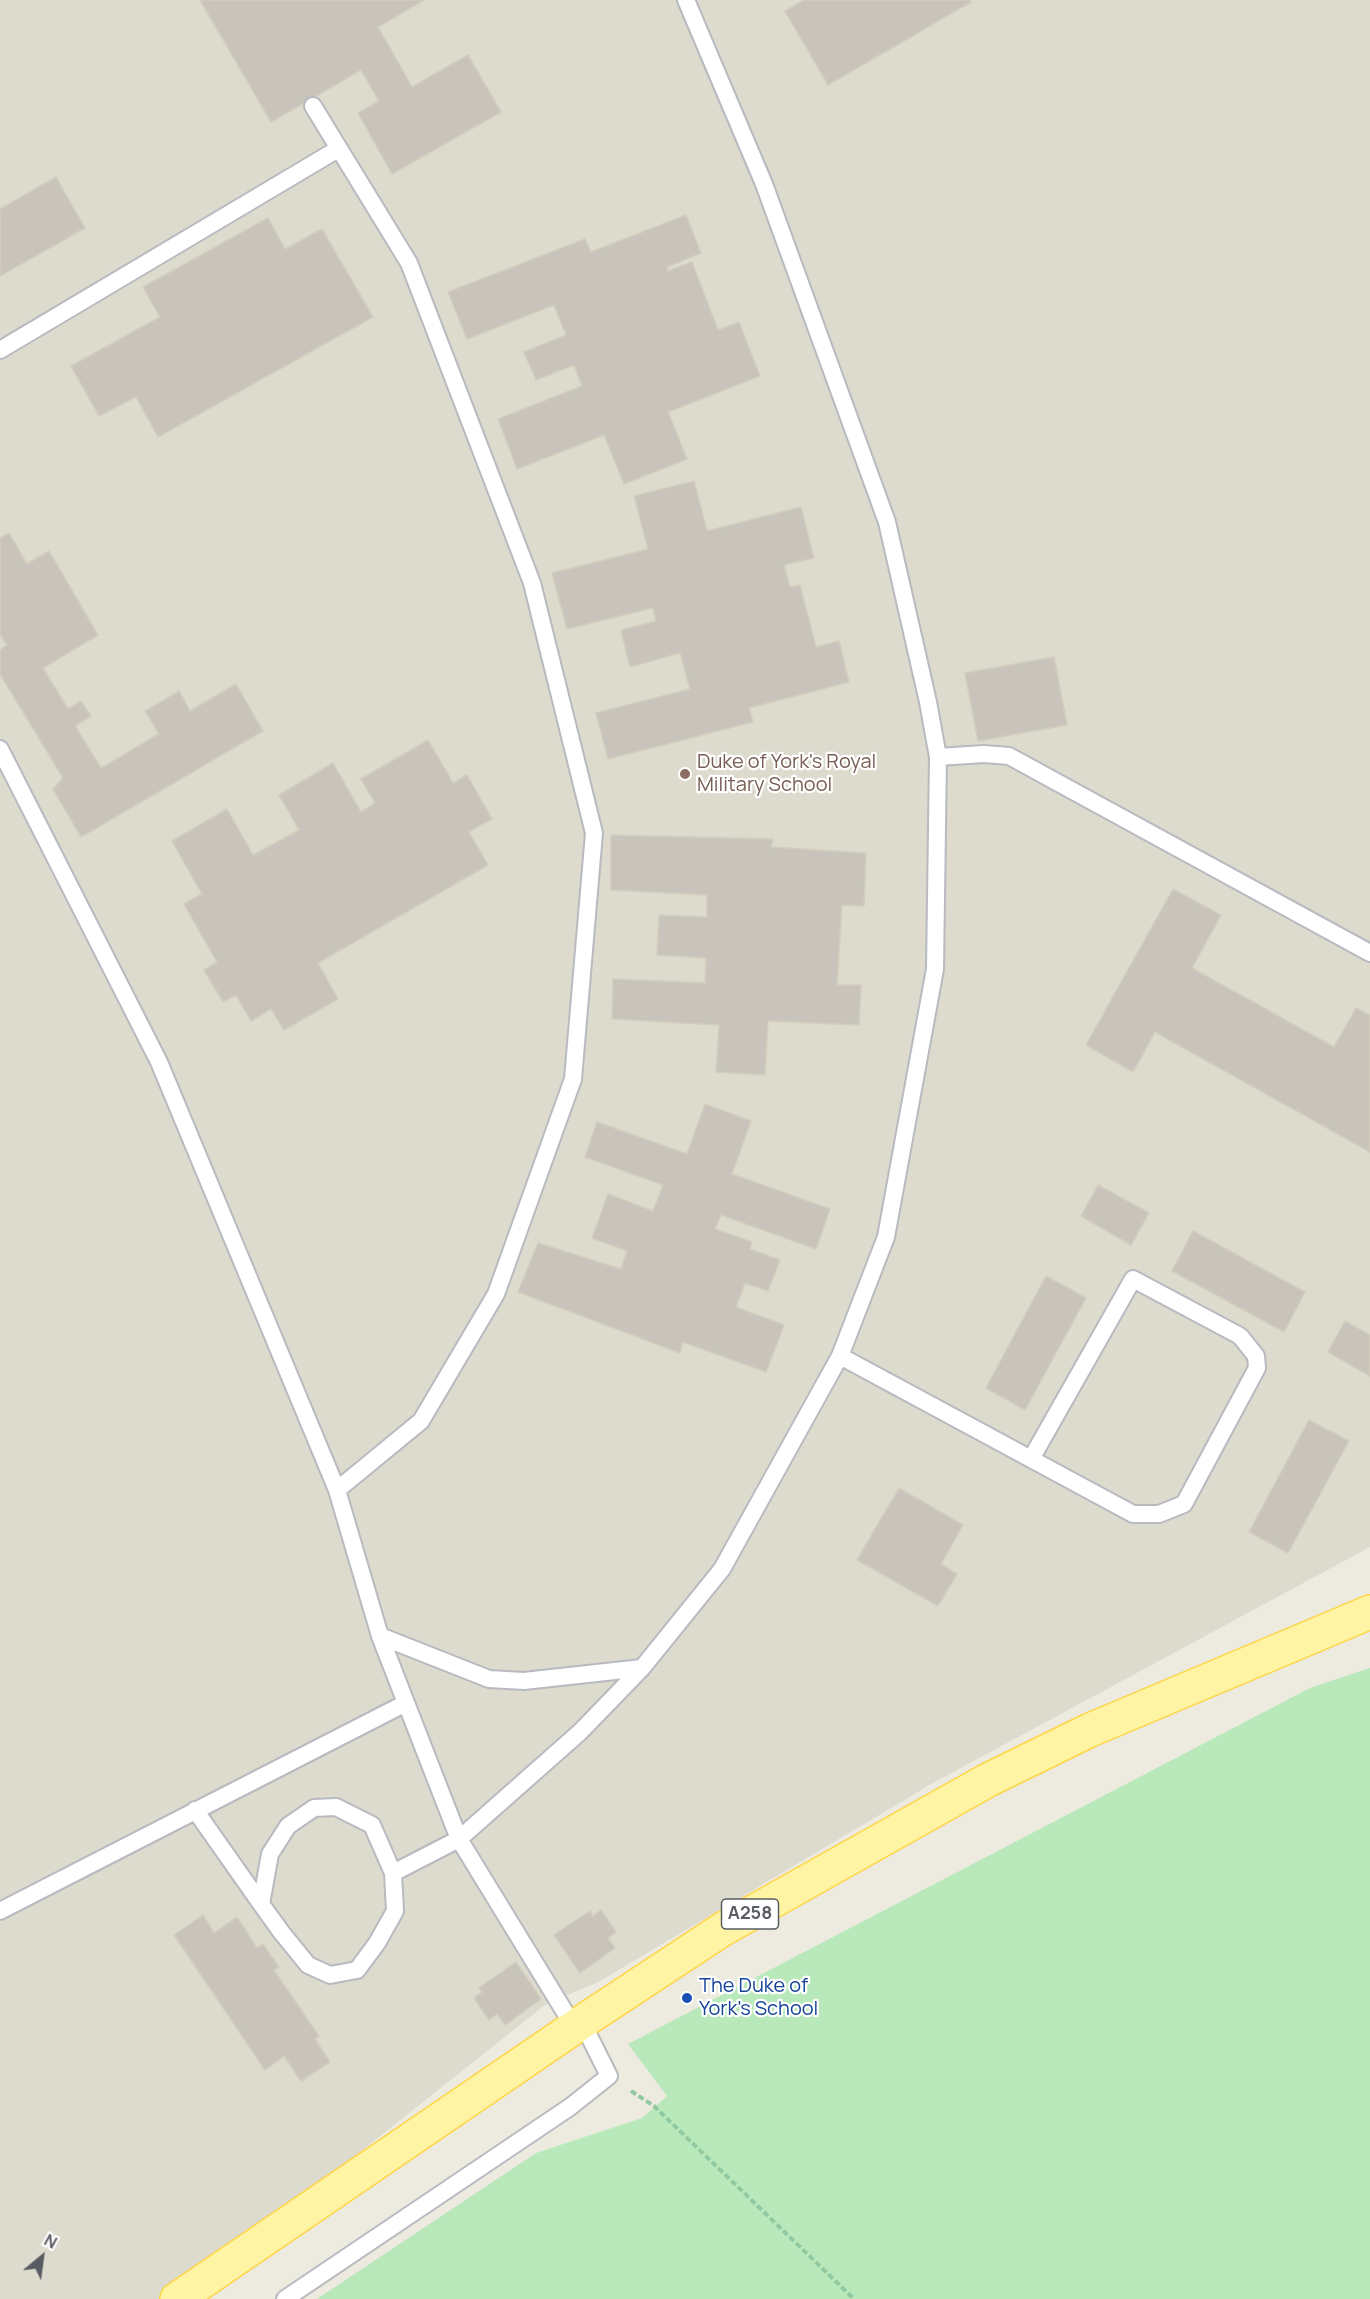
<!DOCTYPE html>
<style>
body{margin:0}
#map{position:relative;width:1370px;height:2299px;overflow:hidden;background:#edebdf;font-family:Manrope,sans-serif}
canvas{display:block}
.north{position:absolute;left:12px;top:2227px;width:60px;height:60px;-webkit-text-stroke:4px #fff;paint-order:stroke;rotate:29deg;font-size:16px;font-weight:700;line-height:24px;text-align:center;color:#585c62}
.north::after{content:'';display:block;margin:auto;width:21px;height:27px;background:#585c62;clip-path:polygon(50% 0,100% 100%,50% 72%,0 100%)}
</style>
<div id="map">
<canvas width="1370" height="2299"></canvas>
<div class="north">N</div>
</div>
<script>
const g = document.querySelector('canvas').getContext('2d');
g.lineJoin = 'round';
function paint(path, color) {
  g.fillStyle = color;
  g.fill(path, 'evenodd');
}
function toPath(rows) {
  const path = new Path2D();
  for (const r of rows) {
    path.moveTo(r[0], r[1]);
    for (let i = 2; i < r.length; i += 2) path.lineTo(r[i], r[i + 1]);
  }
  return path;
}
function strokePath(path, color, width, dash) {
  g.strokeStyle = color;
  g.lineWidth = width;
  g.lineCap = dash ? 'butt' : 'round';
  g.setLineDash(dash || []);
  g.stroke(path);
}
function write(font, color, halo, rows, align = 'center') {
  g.font = font + ' Manrope,sans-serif';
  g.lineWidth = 4.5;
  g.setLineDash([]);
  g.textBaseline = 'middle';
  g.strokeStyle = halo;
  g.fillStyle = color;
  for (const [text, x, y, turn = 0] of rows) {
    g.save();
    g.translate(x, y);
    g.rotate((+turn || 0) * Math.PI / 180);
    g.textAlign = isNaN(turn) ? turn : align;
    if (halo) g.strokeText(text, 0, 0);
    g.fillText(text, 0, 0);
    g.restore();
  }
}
paint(toPath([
 [0,0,1370,0,1370,1547,933,1783,600,1981,545,2005,175,2299,0,2299]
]), '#dddace');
paint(toPath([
 [1370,1668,1370,2299,317,2299,536,2153,642,2118,667,2096,628,2044,1310,1688]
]), '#b9e8bb');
const building = toPath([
 [200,0,424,0,378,27,412,87,468,55,501,112,392,174,358,113,379,101,361,70,271,122,200,0],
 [804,0,970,0,971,2,828,85,785,11,804,0],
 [56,177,85,228,0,276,0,209,56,177],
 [686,215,701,253,667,267,668,271,692,262,718,330,739,322,760,376,668,412,687,459,624,484,604,435,517,469,498,419,582,386,574,365,536,380,524,352,566,335,554,305,467,339,448,292,585,239,591,252,686,215],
 [268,218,285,249,322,229,373,317,158,437,136,397,99,416,71,366,160,317,143,287,268,218],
 [694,481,707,531,801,507,814,558,784,565,790,587,800,585,816,647,839,641,849,682,749,708,753,722,608,759,596,713,690,689,680,653,630,667,621,630,656,621,653,608,567,629,552,573,648,549,634,496,694,481],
 [9,533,27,564,49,551,98,635,43,668,68,709,81,701,91,716,75,726,101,768,159,734,145,711,179,691,190,711,236,684,263,731,81,837,53,789,63,778,0,674,0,650,7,645,0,634,0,538,9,533],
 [1054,657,1067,725,978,741,965,673,1054,657],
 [428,740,453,783,467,775,492,819,469,832,488,865,318,963,338,999,284,1030,271,1009,251,1021,236,995,223,1002,204,970,217,962,184,904,202,894,172,841,227,809,253,855,299,830,279,795,333,763,361,812,375,803,361,779,428,740],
 [611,835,773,839,771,847,866,853,864,906,842,905,837,985,861,985,859,1025,768,1021,765,1075,716,1072,719,1025,612,1019,613,979,705,983,706,958,657,955,659,915,707,917,707,895,611,890,611,835],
 [1173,889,1221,915,1192,968,1334,1047,1356,1008,1370,1015,1370,1152,1155,1032,1133,1072,1086,1045,1173,889],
 [705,1104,751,1121,732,1174,830,1209,816,1249,721,1215,715,1229,752,1242,750,1249,780,1260,768,1291,745,1283,736,1307,784,1325,766,1372,683,1342,680,1353,518,1292,538,1243,621,1269,627,1251,592,1238,608,1194,653,1211,663,1185,585,1157,597,1122,687,1154,705,1104],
 [1098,1185,1149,1213,1131,1245,1081,1216,1098,1185],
 [1193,1231,1305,1292,1284,1332,1172,1271,1193,1231],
 [1046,1276,1086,1298,1025,1410,986,1388,1046,1276],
 [1345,1321,1370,1335,1370,1376,1328,1352,1345,1321],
 [1309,1420,1349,1441,1288,1553,1249,1532,1309,1420],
 [899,1488,963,1525,941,1564,957,1574,938,1606,857,1560,899,1488],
 [601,1910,616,1932,608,1938,615,1948,580,1973,554,1935,590,1911,593,1916,601,1910],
 [203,1915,214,1933,237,1917,257,1948,263,1944,279,1967,274,1970,319,2036,315,2039,330,2062,301,2081,284,2056,265,2070,174,1935,203,1915],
 [516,1962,541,1999,505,2025,497,2014,489,2020,474,1998,482,1992,479,1988,516,1962]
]);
paint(building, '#c8c4bc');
strokePath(building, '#d2cdbd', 1.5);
const service = toPath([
 [313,106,409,263,532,583,594,833,573,1079,496,1294,421,1421,337,1490],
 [0,350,338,149],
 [0,749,159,1062,337,1490,380,1636,459,1839,574,2027],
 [938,757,984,754,1009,756,1370,953],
 [840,1356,1133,1514,1159,1514,1184,1504,1257,1368,1256,1356,1240,1336,1133,1279,1031,1459],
 [380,1636,489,1679,524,1681,642,1668],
 [195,1810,261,1904,282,1933,308,1965,330,1975,357,1970,377,1943,395,1911,393,1873,372,1825,336,1807,314,1808,288,1826,270,1854,261,1904],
 [393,1873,459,1839,580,1732,642,1668,722,1569,840,1356,886,1237,935,969,938,757,928,702,887,522,764,184,686,0],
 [0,1911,406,1703],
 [285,2299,570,2107,609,2076,582,2022]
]);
const primary = toPath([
 [177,2299,582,2022,723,1929,988,1780,1090,1730,1370,1612]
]);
strokePath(service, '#b8bac0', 20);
strokePath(primary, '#ffd447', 36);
strokePath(toPath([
 [631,2091,654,2106,854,2299]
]), '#91c9a3', 4, [6, 3]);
strokePath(service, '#fff', 16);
strokePath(primary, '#fff4a3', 33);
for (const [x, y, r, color] of [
 [685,774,6,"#8d6e63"],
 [687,1998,6,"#1a4fb4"]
]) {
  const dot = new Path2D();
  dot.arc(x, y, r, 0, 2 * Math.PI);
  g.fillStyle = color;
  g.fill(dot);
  strokePath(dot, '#fff', 2);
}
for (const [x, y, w] of [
 [750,1914,57]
]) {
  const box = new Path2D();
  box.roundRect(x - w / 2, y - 15, w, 30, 4.5);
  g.fillStyle = '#fff';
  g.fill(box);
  strokePath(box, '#585c62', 1.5);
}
write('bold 18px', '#585c62', null, [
 ["A258",750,1914]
]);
write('20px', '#785e54', '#fff', [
 ["Duke of York's Royal",697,762],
 ["Military School",697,785]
], 'left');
write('20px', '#164399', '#fff', [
 ["The Duke of",699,1986],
 ["York's School",699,2009]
], 'left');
</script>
